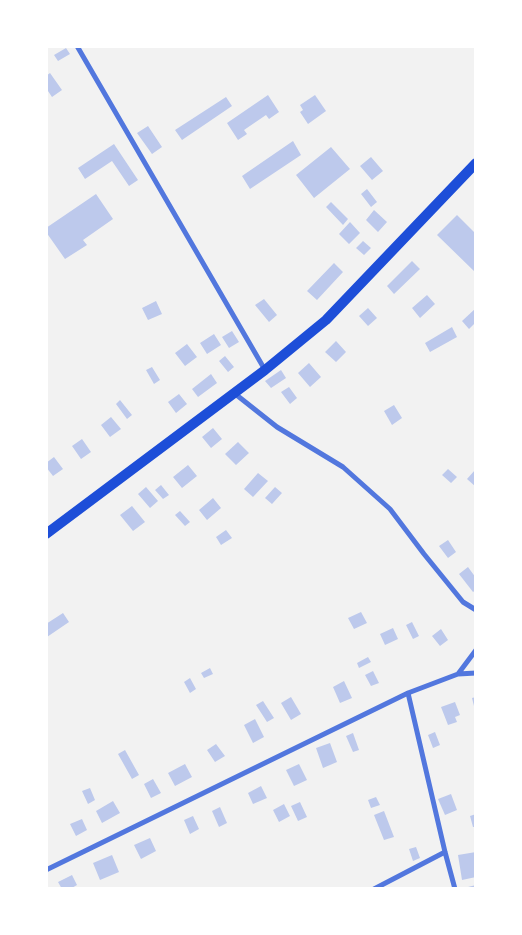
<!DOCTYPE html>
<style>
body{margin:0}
#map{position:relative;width:522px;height:935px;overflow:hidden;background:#f2f2f2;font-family:Helvetica,sans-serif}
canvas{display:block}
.frame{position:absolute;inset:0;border:48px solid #fff;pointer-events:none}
</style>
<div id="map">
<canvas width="522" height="935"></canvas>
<div class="frame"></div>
</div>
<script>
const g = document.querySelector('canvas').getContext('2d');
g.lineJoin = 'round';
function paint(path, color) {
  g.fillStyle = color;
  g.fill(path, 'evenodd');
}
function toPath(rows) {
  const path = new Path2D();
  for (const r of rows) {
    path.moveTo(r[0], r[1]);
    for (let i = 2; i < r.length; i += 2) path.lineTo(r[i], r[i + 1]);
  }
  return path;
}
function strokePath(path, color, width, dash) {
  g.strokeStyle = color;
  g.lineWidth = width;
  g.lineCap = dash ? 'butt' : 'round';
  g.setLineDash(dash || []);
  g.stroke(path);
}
paint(toPath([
 [66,48,70,54,58,61,54,55],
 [50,73,62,90,52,97,46,88,46,76],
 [268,95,279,112,269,119,266,115,244,130,247,134,238,140,227,123],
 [315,95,326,111,308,124,300,112,303,110,300,105],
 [226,97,232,106,182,140,175,130],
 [148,126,162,147,152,154,137,133],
 [293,141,301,155,250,189,242,176],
 [114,144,138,180,129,186,112,161,85,179,78,168],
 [331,147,350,169,314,198,296,175],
 [371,157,383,171,372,180,360,166],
 [367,189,377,202,371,207,361,194],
 [96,194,113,219,83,240,87,245,65,259,46,232,46,228],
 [331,202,348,219,343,225,326,207],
 [374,210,387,222,378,232,366,220],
 [457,215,476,234,476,273,437,235],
 [350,222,360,233,349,244,339,234],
 [363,241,371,248,364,255,356,248],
 [412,261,420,269,394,294,387,286],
 [334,263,343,272,317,300,307,291],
 [427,295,435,304,420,318,412,308],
 [264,299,277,315,269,322,255,305],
 [156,301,162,314,148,320,142,308],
 [368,308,377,318,368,326,359,316],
 [476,308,476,322,469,329,462,321],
 [452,327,457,337,430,352,425,343],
 [232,331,239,342,229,348,222,337],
 [214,334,221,345,207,354,200,343],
 [336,341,346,352,336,362,325,352],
 [187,344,197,357,185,366,175,353],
 [225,356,234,367,228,372,219,361],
 [309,363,321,377,310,387,298,373],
 [152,367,160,380,154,384,146,370],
 [281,370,286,378,271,388,265,381],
 [211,374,217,383,198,397,192,389],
 [289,387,297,398,290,404,281,392],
 [179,394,187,404,176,413,168,402],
 [120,400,132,415,127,419,116,404],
 [394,405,402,418,392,425,384,411],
 [111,417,121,429,110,437,101,425],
 [213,428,222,439,211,448,202,437],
 [82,439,91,452,81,459,72,446],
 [238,442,249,453,236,465,225,454],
 [54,457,63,469,53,476,46,467,46,463],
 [188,465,197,476,182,488,173,477],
 [448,469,457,477,451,483,442,475],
 [475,470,476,471,476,487,467,479],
 [258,473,268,481,253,497,244,489],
 [161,485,169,495,163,499,155,490],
 [146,487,158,501,150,508,138,494],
 [275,487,282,493,272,504,265,498],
 [213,498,221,508,207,520,199,510],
 [132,506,145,522,133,531,120,515],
 [180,511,190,522,185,526,175,515],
 [226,530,232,538,221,545,216,537],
 [448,540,456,552,448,558,439,546],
 [468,567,476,578,476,590,473,592,459,574],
 [361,612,367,623,354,629,348,618],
 [63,613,69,622,47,637,46,624],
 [412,622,419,636,413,639,406,625],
 [393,628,398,639,385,645,380,634],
 [441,629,448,640,440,646,432,636],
 [368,657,371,662,359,668,357,663],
 [210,668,213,674,204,678,201,673],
 [373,671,379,683,371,686,365,675],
 [190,678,196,689,190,693,184,682],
 [344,681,352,698,340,703,333,687],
 [291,697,301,714,291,720,281,703],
 [476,697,476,710,475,710,472,698],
 [263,701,274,718,267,722,256,705],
 [455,702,460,715,455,717,457,722,448,725,441,707],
 [255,719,264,737,253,743,244,725],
 [435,732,440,745,433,748,428,735],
 [353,733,359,750,353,752,346,736],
 [330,743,337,762,323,768,316,748],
 [216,744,225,756,215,762,207,750],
 [125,750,139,775,132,779,118,754],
 [185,764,192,777,175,786,168,773],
 [299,764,307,780,294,786,286,770],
 [153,779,161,793,151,798,144,784],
 [261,786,267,798,253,804,248,793],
 [90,788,95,800,88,804,82,791],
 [451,794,457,810,445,815,438,799],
 [376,797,380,805,371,808,368,800],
 [113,801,120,813,102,823,96,811],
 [300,802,307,817,298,821,291,806],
 [284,804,290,816,279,822,273,810],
 [220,807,227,823,219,827,212,811],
 [384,811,394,837,384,840,374,815],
 [476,814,476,827,473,827,470,816],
 [193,816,199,829,190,834,184,820],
 [82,819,87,830,76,836,70,824],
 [150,838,156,851,141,859,134,845],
 [416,847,420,858,413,861,409,849],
 [476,852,476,877,462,880,458,855],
 [112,855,119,872,100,880,93,863],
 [72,875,77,885,70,889,62,889,58,882],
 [476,885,476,889,464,889,464,888]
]), '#bdc9ec');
strokePath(toPath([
 [77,46,265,370],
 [234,393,277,427,343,467,390,509,424,554,463,602,476,610],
 [458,674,476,673],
 [408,693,445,852,455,889],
 [46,870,408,693,458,674,476,650],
 [374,889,445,852]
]), '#5277de', 5);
strokePath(toPath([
 [46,534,265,370,326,320,476,163]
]), '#1d4ed8', 10);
</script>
